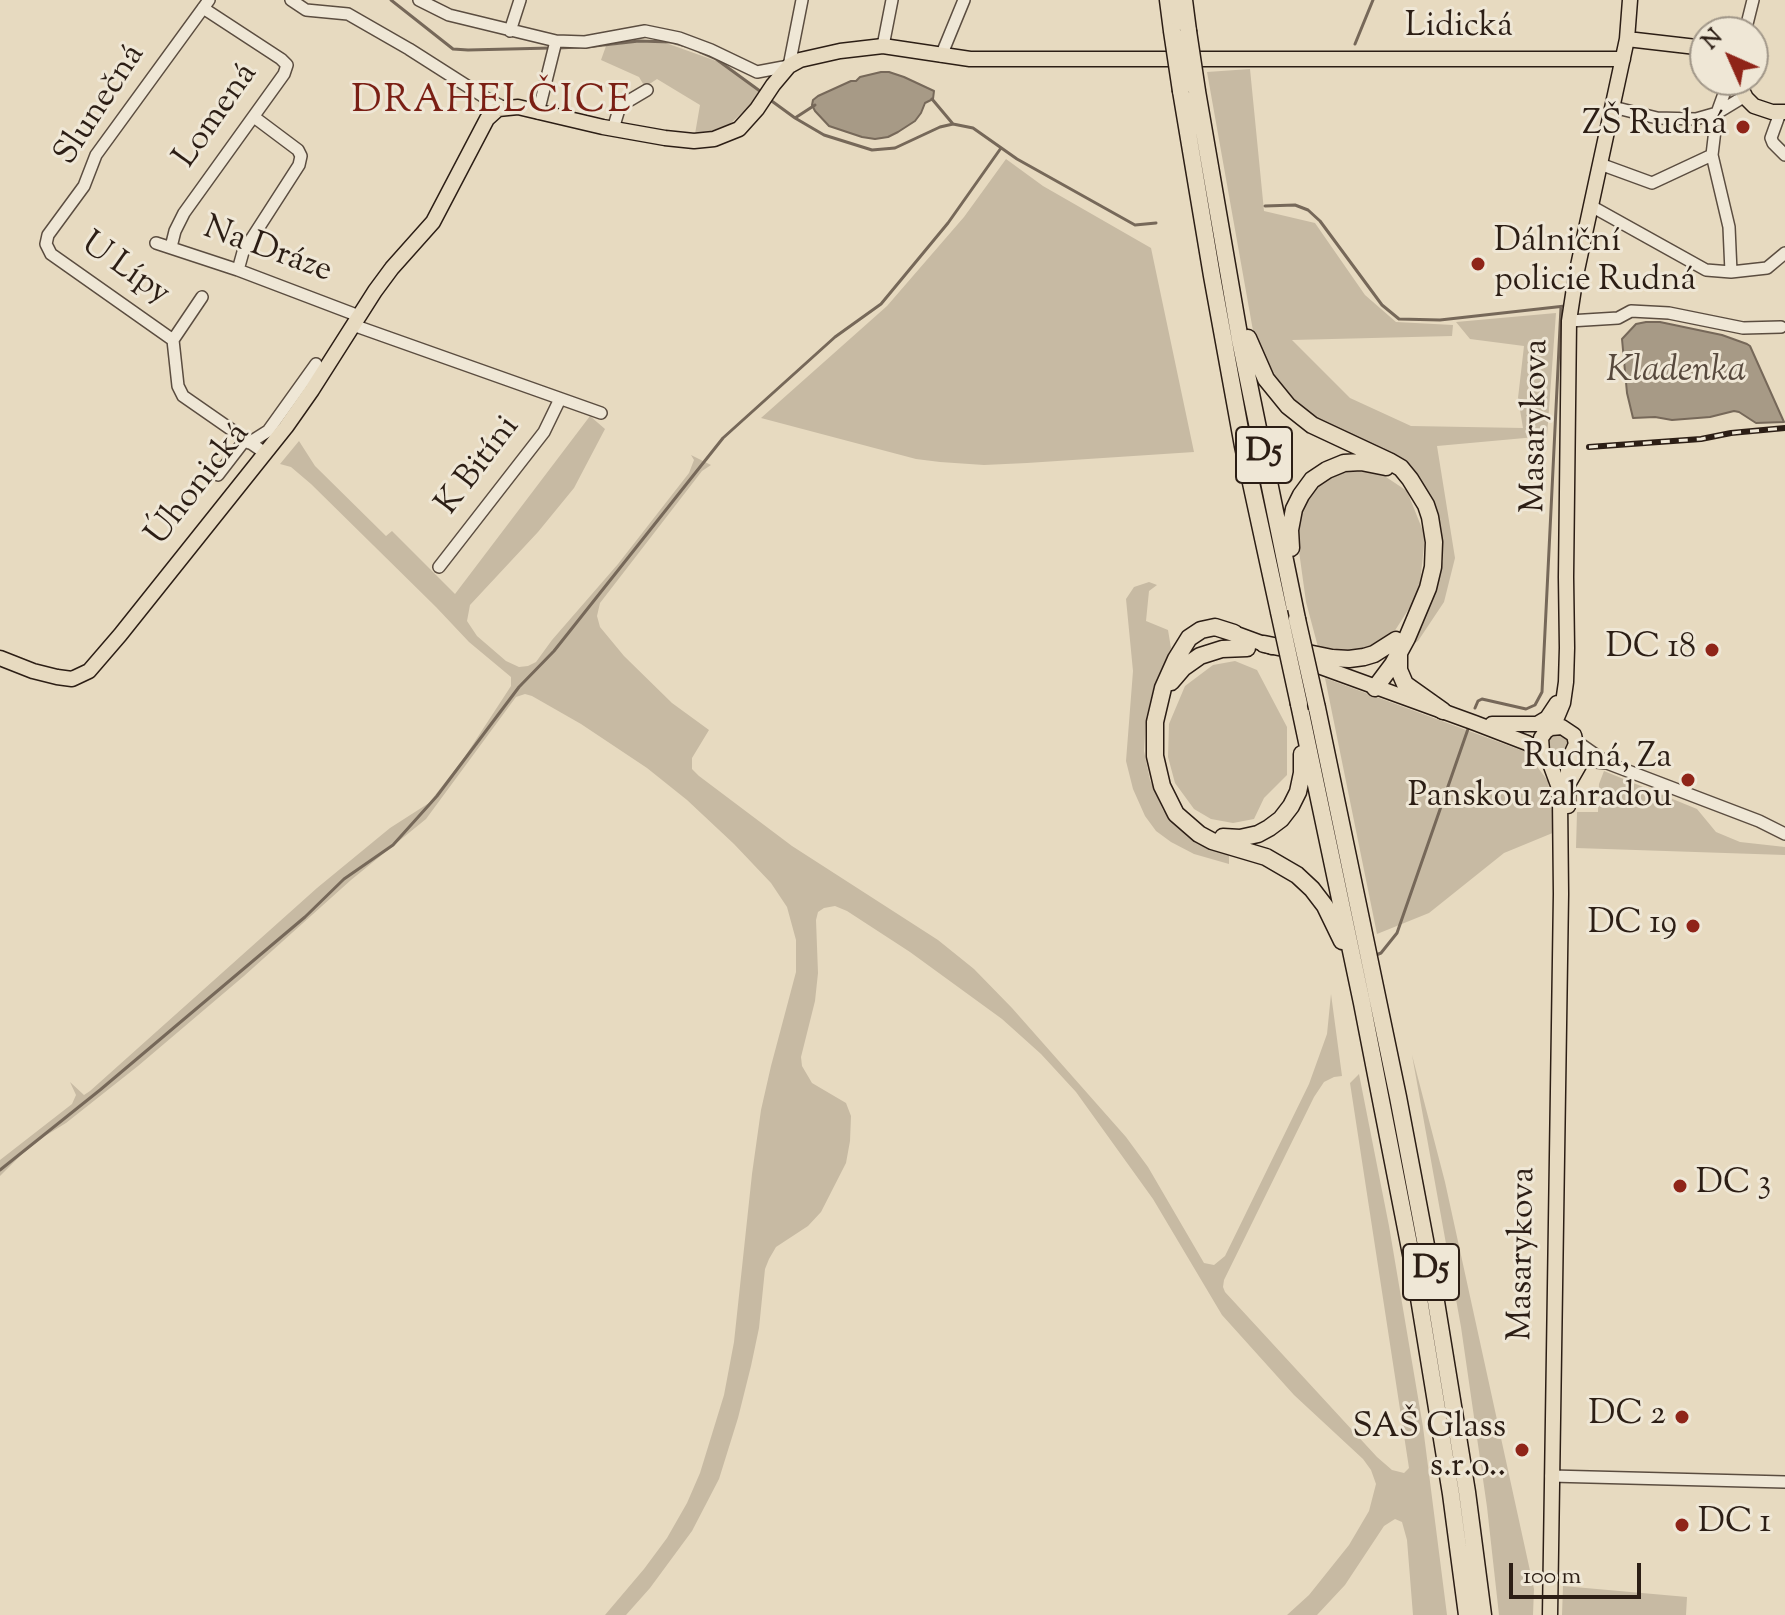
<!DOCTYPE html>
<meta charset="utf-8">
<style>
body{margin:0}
#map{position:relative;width:1785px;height:1615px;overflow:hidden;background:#e7dac0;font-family:"Sorts Mill Goudy",serif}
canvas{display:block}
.north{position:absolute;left:1689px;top:16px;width:80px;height:80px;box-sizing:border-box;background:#efe7d6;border:2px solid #a19789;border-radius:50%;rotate:315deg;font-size:22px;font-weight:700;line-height:32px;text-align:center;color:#2c1e15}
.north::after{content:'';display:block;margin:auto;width:28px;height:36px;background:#8f2418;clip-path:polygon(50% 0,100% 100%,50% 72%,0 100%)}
.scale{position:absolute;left:1509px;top:1563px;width:132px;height:36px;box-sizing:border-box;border:4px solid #2c1e15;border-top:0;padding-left:10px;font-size:24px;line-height:28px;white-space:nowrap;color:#2c1e15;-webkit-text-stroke:6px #efe7d6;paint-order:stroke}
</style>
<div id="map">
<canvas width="1785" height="1615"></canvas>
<div class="north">N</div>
<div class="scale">100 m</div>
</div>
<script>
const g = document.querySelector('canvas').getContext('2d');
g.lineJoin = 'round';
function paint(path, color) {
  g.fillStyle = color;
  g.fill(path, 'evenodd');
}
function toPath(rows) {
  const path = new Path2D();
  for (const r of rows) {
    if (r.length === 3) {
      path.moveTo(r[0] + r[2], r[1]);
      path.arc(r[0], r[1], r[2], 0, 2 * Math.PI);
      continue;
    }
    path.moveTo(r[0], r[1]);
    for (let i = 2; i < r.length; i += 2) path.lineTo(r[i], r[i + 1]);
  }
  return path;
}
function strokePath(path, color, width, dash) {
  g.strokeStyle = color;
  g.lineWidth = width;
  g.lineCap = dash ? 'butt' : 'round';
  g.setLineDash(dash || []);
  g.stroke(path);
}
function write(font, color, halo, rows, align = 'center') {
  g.font = font + ' "Sorts Mill Goudy",serif';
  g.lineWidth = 6;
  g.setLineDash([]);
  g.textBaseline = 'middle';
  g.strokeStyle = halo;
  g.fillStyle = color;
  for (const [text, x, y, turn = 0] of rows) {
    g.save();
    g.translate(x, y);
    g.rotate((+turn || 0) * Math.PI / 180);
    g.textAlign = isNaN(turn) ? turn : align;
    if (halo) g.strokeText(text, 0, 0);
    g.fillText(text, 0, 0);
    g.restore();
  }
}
paint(toPath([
 [639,42,666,43,719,62,759,91,751,104,730,124,708,132,695,134,700,105,657,79,645,87,639,77,601,60,606,46],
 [1250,69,1264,211,1315,223,1365,295,1396,322,1453,325,1452,336,1292,340,1350,398,1411,426,1523,428,1518,398,1524,346,1470,339,1456,322,1556,313,1547,436,1437,446,1455,558,1444,602,1418,641,1411,645,1443,561,1438,513,1428,492,1414,474,1304,414,1279,390,1255,342,1207,72],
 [1006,159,1043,186,1151,248,1194,452,1027,463,984,465,940,462,916,459,761,418,887,306,964,217],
 [590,416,605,429,574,488,538,532,470,605,467,621,477,636,506,661,519,667,528,666,536,662,552,640,618,564,689,473,694,460,691,455,711,465,702,471,600,603,597,616,600,627,624,656,672,703,709,730,692,758,692,769,699,776,792,846,938,940,974,969,1012,1008,1126,1137,1148,1167,1204,1263,1214,1265,1225,1256,1309,1084,1327,1034,1331,994,1342,1076,1334,1077,1324,1082,1314,1097,1224,1280,1223,1287,1225,1292,1377,1457,1392,1470,1404,1473,1409,1468,1350,1083,1359,1074,1389,1226,1423,1427,1447,1615,1413,1615,1407,1540,1402,1522,1395,1519,1384,1526,1345,1585,1317,1615,1287,1615,1309,1595,1349,1545,1369,1511,1376,1484,1371,1470,1363,1459,1294,1395,1222,1315,1153,1199,1076,1092,1041,1054,1002,1019,910,952,847,911,835,906,824,908,818,912,816,920,818,973,815,1001,801,1057,802,1066,812,1083,846,1103,851,1116,850,1141,846,1163,821,1212,808,1226,776,1247,769,1259,765,1269,759,1328,751,1366,738,1418,719,1479,692,1531,650,1588,626,1615,605,1615,644,1569,667,1538,687,1503,700,1473,724,1395,734,1342,752,1174,761,1110,771,1066,796,972,796,940,787,907,771,883,734,844,687,800,647,768,581,724,532,696,525,694,516,697,426,819,351,880,244,976,138,1066,66,1123,45,1136,22,1154,0,1176,0,1160,72,1104,76,1095,70,1082,84,1095,90,1091,317,888,390,828,429,803,464,758,511,686,511,677,469,642,436,607,311,484,291,467,280,464,299,441,315,466,386,536,392,531,455,594],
 [1346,470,1380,473,1407,491,1425,536,1419,593,1394,632,1363,652,1318,647,1306,602,1295,522,1314,485],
 [1149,582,1157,585,1149,591,1146,621,1168,630,1171,648,1154,686,1146,718,1144,751,1150,780,1163,810,1179,827,1202,842,1229,851,1229,864,1194,854,1171,842,1156,831,1145,816,1133,789,1126,761,1133,671,1126,599,1134,587],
 [1235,661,1257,670,1287,727,1287,775,1264,798,1254,819,1233,823,1211,819,1194,809,1175,783,1168,757,1169,724,1185,686,1213,665],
 [1325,678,1526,752,1548,781,1555,832,1504,853,1429,913,1377,934],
 [1558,742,10],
 [1604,771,1697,809,1716,832,1740,842,1785,847,1785,855,1576,848,1577,812,1598,812,1599,784],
 [1412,1055,1445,1182,1534,1589,1533,1615,1499,1615,1487,1507,1461,1327],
 [1563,1586,1687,1597,1686,1615,1562,1615]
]), '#c7baa3');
const water = toPath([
 [881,72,889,72,904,77,934,91,933,99,925,103,921,113,915,121,898,132,888,137,875,139,862,137,829,126,815,111,812,105,813,100,818,96,851,81,856,81,860,77,881,72],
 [1646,322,1660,322,1722,335,1747,344,1750,346,1784,422,1756,423,1739,412,1734,411,1710,417,1672,420,1655,417,1633,418,1627,393,1622,339,1636,324,1646,322]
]);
paint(water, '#a79a86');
strokePath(water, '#766859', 2);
strokePath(toPath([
 [391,0,453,49,468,50,551,48],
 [1355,44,1373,0],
 [586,47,639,41,671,42,686,46],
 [558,48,579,47],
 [700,52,716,59,764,94],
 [769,99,795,118,824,135,872,150,895,148,940,127,953,124,973,128,1017,159,1135,225,1156,223],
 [932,99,953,124],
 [795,118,815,105],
 [1265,206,1295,205,1308,210,1320,221,1382,305,1399,319,1440,320,1565,306],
 [1475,708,1478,701,1482,699,1526,709,1535,705,1542,692,1561,307],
 [1376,955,1381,953,1397,933,1468,729],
 [0,1170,100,1090,305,917,344,879,393,845,437,796,519,687,554,651,723,438,835,337,881,304,948,223,1001,148]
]), '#766859', 3);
const minor = toPath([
 [209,0,96,155,84,186,48,235,46,244,51,254,173,340,178,386,183,396,265,453],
 [291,0,306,10,348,14,409,49,489,100,505,108],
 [419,0,449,15,556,41,585,42,645,31,679,38,711,50,757,72,789,66,802,0],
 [510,31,520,0],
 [1745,32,1753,0],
 [883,46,892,0],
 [941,56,964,0],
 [1729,80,1717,113,1712,155,1729,227,1731,272],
 [1613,107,1657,118,1696,119,1717,113,1745,96],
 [538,113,556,41],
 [1780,113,1771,138,1773,143,1785,155],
 [613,129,620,106,647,90],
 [1600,164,1652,183,1712,155],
 [1591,206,1706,270,1731,272,1767,268,1785,253],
 [156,243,238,270,359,316],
 [171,247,175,231,184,213,284,74,287,65,281,59,203,8],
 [238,270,243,252,299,165,301,156,298,150,254,117],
 [1569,321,1618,318,1631,311,1669,313,1743,328,1781,327],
 [353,325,601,413],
 [173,340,202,297],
 [249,443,268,431,316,364],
 [218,475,245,440],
 [439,567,544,432,560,399],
 [1576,741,1603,760],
 [1575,760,1607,763,1759,821,1785,834],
 [1551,1476,1785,1482]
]);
const major = toPath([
 [1627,39,1705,48],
 [1737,80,1746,98,1754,106,1772,112,1785,112],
 [1234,633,1272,647],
 [0,658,33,671,57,677,72,679,89,671,120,635,286,427,312,390,375,291,392,268,433,222,487,119,498,109,518,107,603,127,665,138,694,141,714,139,739,129,757,109,773,85,789,66,800,60,840,51,883,46,970,59,1623,59],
 [1299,659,1475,723,1527,743,1542,752,1548,758,1553,761,1564,761,1571,755,1576,744,1574,735,1562,727,1551,728,1546,731,1541,738,1542,752],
 [1492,724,1537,724,1547,718,1557,703],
 [1553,727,1563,703,1566,682,1567,648,1566,577,1569,321,1576,275,1627,39,1630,0],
 [1548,758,1558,785,1560,799,1561,894,1550,1615],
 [1570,781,1582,760],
 [1568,806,1568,769,1570,760]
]);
const highway = toPath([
 [1168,0,1172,31],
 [1184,0,1188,31],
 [1181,91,1212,276,1243,446,1279,612],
 [1197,91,1240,340,1297,619],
 [1248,338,1266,379,1288,406,1312,425,1389,461,1401,468,1410,479,1426,505,1430,517,1434,542,1433,567,1428,588,1407,638,1393,664,1375,688],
 [1291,548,1290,530,1294,509,1301,495,1312,480,1327,470,1344,463,1361,462,1386,467],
 [1234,633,1215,627,1201,630,1189,638,1176,659,1163,688,1155,722,1155,756,1162,786,1176,814,1199,834,1212,841,1266,857,1297,875,1312,889,1325,906,1342,941],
 [1264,644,1332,658,1349,659,1364,657,1374,654,1396,640],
 [1399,654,1399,670,1405,684,1443,711],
 [1171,682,1183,668,1200,656,1222,649,1247,648],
 [1299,704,1362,1003,1416,1280,1451,1494,1467,1615],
 [1317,708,1398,1097,1432,1277,1467,1492,1483,1615],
 [1223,837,1240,838,1258,834,1269,828,1281,819,1291,806,1298,792,1302,773,1302,754]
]);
strokePath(minor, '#5b4d40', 14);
strokePath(major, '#2c1e15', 17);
strokePath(highway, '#2c1e15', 19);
strokePath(minor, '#efe7d6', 11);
strokePath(major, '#e7dac0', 14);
strokePath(highway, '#e7dac0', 16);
const rail = toPath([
 [1589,447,1701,439,1731,433,1785,428]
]);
strokePath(rail, '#2c1e15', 6);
strokePath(rail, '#efe7d6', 3, [9]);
const highwayBridge = toPath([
 [1172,31,1181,91],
 [1188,31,1197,91],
 [1279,612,1299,704],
 [1297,619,1317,708]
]);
strokePath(highwayBridge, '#2c1e15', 19, []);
strokePath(highwayBridge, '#e7dac0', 16);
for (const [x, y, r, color] of [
 [1743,127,8,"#8f2418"],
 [1478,264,8,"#8f2418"],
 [1712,650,8,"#8f2418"],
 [1688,780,8,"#8f2418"],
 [1693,926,8,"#8f2418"],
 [1680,1186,8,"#8f2418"],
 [1682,1417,8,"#8f2418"],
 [1522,1450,8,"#8f2418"],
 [1682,1525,8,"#8f2418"]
]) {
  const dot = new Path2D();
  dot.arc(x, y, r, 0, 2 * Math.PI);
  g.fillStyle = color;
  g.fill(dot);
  strokePath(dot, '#efe7d6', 3);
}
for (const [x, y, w] of [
 [1264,455,56],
 [1431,1272,56]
]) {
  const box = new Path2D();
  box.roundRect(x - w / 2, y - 28, w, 56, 6);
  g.fillStyle = '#efe7d6';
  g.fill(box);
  strokePath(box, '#2c1e15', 2);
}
write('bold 32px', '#2c1e15', null, [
 ["D5",1264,455],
 ["D5",1431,1272]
]);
write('34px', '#2c1e15', '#efe7d6', [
 ["Lidická",1459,29],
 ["Slunečná",102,106,-57],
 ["Lomená",218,117,-55],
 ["Na Dráze",267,252,20],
 ["U Lípy",124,271,35],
 ["Masarykova",1538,426,-89],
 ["K Bitíni",480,467,-53],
 ["Úhonická",200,486,-52],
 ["Masarykova",1525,1254,-89]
]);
write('34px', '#2c1e15', '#efe7d6', [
 ["ZŠ Rudná",1727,127],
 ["Dálniční",1494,244,"left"],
 ["policie Rudná",1494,283,"left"],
 ["DC 18",1696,650],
 ["Rudná, Za",1672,760],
 ["Panskou zahradou",1672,799],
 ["DC 19",1677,926],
 ["DC 3",1696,1186,"left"],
 ["DC 2",1666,1417],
 ["SAŠ Glass",1506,1430],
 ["s.r.o..",1506,1469],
 ["DC 1",1698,1525,"left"]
], 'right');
write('italic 36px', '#57493d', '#efe7d6', [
 ["Kladenka",1676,374]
]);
g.letterSpacing = '2px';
write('38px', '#7a1f14', '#efe7d6', [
 ["DRAHELČICE",492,105]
]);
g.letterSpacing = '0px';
</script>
